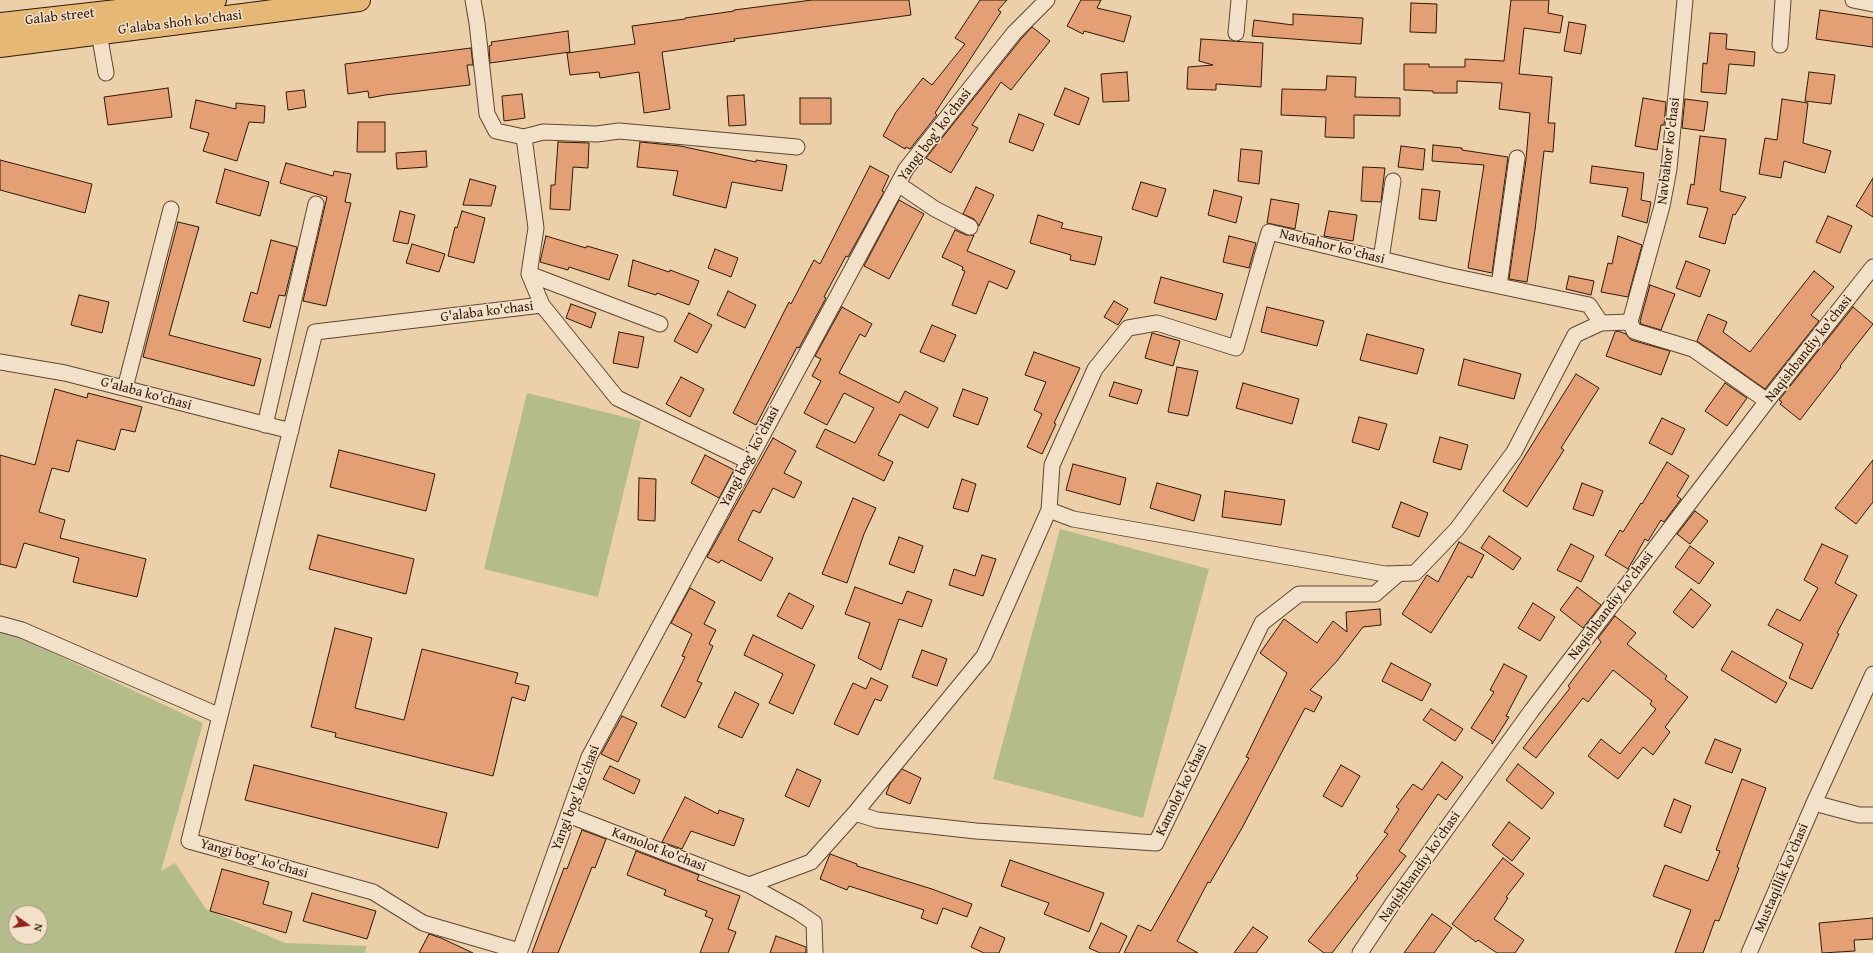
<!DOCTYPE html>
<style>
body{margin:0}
#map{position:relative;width:1873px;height:953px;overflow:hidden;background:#ecd0aa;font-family:"Gentium Book Plus",serif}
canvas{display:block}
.north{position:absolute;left:8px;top:905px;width:40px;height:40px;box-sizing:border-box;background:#f3e0c8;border:1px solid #a5907b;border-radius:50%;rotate:104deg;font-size:11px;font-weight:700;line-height:16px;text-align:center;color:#2f1807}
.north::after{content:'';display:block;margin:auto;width:14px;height:18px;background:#8f2418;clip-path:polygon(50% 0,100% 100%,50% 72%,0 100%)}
</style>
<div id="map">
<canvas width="1873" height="953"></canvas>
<div class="north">N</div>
</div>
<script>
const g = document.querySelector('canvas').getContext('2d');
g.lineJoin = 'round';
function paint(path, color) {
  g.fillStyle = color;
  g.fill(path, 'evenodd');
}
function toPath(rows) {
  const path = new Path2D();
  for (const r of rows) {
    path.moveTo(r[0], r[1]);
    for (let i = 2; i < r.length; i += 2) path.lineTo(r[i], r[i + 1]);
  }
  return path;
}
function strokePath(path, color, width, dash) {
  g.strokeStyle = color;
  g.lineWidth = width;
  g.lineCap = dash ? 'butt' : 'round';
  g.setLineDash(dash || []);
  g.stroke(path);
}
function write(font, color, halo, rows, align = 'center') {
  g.font = font + ' "Gentium Book Plus",serif';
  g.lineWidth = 3;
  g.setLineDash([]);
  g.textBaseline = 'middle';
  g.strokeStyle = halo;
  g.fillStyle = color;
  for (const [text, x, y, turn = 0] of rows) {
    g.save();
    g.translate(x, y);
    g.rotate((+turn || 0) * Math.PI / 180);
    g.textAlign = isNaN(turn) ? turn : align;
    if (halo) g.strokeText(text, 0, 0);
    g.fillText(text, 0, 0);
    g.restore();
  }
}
paint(toPath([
 [527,393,641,421,598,597,484,569],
 [1060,529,1209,569,1143,818,993,779],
 [0,631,21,638,203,723,161,871,175,863,206,909,285,943,367,946,365,953,0,953],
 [16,913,40,913,40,937,16,937]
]), '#b4bc8b');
const building = toPath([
 [812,0,909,0,911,15,734,39,735,41,662,52,670,109,644,113,639,72,600,78,599,72,570,75,567,53,635,44,632,26,685,19,685,18,734,11,734,10,812,0],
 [980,0,1007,0,998,10,1001,12,935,113,937,115,910,149,906,147,905,149,883,136,896,112,923,78,932,85,965,44,955,38,980,0],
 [1081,0,1101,0,1097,8,1131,16,1124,42,1084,31,1083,34,1067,26,1081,0],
 [1511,0,1549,0,1548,13,1563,16,1560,33,1524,28,1519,74,1552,77,1548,123,1555,123,1553,152,1544,151,1535,230,1527,282,1509,279,1526,160,1530,113,1499,109,1502,83,1457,81,1457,93,1433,93,1433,91,1404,90,1404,64,1429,64,1429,67,1465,67,1465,59,1504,61,1511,0],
 [1411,3,1437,4,1436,33,1410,32,1411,3],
 [1820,10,1873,18,1873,47,1816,39,1820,10],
 [1293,14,1363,18,1361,44,1252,36,1254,20,1293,25,1293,14],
 [1569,22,1586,25,1581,54,1564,51,1569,22],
 [1032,27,1050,41,1011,90,1001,82,972,125,978,128,951,173,926,158,1021,39,1032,27],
 [568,31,570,52,490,63,489,46,492,45,491,42,568,31],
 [1710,33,1727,34,1726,49,1755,52,1754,66,1729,64,1726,94,1701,92,1703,63,1707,64,1710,33],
 [1201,39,1263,43,1261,87,1216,84,1216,90,1187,89,1188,67,1213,65,1199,61,1201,39],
 [471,48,473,65,467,65,470,85,385,95,369,98,368,91,348,94,345,64,471,48],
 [1127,72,1129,101,1103,102,1101,74,1127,72],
 [1809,72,1835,75,1831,104,1805,101,1809,72],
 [1327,76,1356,77,1355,97,1400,98,1400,116,1354,115,1354,138,1325,137,1326,117,1281,115,1282,89,1326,90,1327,76],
 [168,88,172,117,108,125,104,97,168,88],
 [1065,88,1089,98,1079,125,1054,115,1065,88],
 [304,90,306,107,288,110,286,92,304,90],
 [522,94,525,118,504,121,502,96,522,94],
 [744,95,746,125,729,126,727,96,744,95],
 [800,98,831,98,831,124,800,124,800,98],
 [1643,98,1666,102,1664,125,1661,125,1657,150,1635,146,1643,98],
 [1685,99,1708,102,1704,131,1682,128,1685,99],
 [1782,99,1808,103,1803,143,1831,151,1825,173,1784,161,1781,178,1759,174,1765,138,1777,140,1782,99],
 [196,100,236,109,236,103,265,106,264,123,249,122,237,161,203,151,209,133,190,128,196,100],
 [1019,114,1044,124,1033,151,1009,142,1019,114],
 [358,122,385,122,385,152,357,152,358,122],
 [1700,136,1726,139,1720,191,1746,197,1735,215,1733,214,1725,244,1699,237,1708,208,1687,204,1691,184,1694,185,1700,136],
 [558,142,589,143,588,168,573,167,570,210,550,209,551,185,555,185,558,142],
 [640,142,680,146,756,162,756,160,787,165,782,191,732,182,726,208,673,195,678,171,637,167,640,142],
 [1433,145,1462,148,1462,150,1508,157,1492,273,1468,268,1484,165,1432,161,1433,145],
 [1401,146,1425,149,1423,170,1398,167,1401,146],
 [1241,149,1262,151,1259,184,1238,181,1241,149],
 [426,151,427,167,397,169,396,153,426,151],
 [0,160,92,184,85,213,0,190,0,160],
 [286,163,333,176,334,171,351,174,345,202,351,203,326,306,303,301,327,197,280,183,286,163],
 [870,166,889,176,882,191,884,192,848,257,846,256,824,297,826,298,799,348,797,347,756,425,733,413,789,302,791,304,814,260,820,264,870,166],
 [1592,166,1644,173,1641,200,1651,202,1647,223,1622,216,1628,188,1590,183,1592,166],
 [1363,167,1385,168,1381,202,1361,201,1363,167],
 [225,169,269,182,260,216,216,203,225,169],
 [1873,178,1873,217,1856,206,1873,178],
 [470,179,496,186,491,206,463,205,470,179],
 [1141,182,1166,189,1157,217,1132,209,1141,182],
 [976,187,994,195,979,226,974,219,963,214,976,187],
 [1422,189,1440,191,1436,221,1419,219,1422,189],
 [1214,190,1242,197,1236,223,1208,215,1214,190],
 [1271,199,1299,204,1295,229,1267,223,1271,199],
 [899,200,924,214,889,279,864,266,899,200],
 [400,211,415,215,408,244,393,241,400,211],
 [462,211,485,218,474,263,448,256,455,227,457,228,462,211],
 [1329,211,1357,215,1353,241,1324,236,1329,211],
 [1038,215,1063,223,1061,228,1102,237,1095,265,1070,260,1071,255,1030,243,1038,215],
 [1828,216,1852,226,1840,253,1816,242,1828,216],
 [178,222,199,227,169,335,261,359,254,386,143,357,178,222],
 [955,230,966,235,974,235,967,251,1015,271,1007,289,989,281,976,314,952,305,965,271,962,270,963,267,942,257,955,230],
 [546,236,586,248,587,246,618,255,609,280,569,267,568,270,540,262,546,236],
 [1229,236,1256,243,1249,268,1223,262,1229,236],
 [1618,236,1642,245,1628,297,1601,292,1608,263,1612,264,1618,236],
 [271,240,297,247,285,296,279,295,270,328,243,321,251,292,257,294,271,240],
 [412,244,445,254,439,272,406,263,412,244],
 [715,249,738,258,731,277,708,268,715,249],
 [633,260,669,272,670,270,699,281,689,305,657,293,656,295,628,286,633,260],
 [1686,261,1710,270,1700,297,1676,288,1686,261],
 [1814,271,1834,287,1811,315,1819,321,1765,389,1697,341,1708,314,1727,322,1723,332,1750,352,1814,271],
 [1569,276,1594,281,1591,295,1566,289,1569,276],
 [1161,277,1223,294,1216,320,1154,303,1161,277],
 [1650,285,1675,294,1661,330,1641,324,1640,321,1650,285],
 [728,291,756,305,745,328,717,315,728,291],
 [79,295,109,302,102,333,71,325,79,295],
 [1114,301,1128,309,1118,325,1104,317,1114,301],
 [571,304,596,313,591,328,566,318,571,304],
 [842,307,872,324,865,337,860,334,839,373,899,403,905,391,938,408,928,428,900,414,878,455,893,462,884,481,816,447,825,429,855,443,874,408,844,393,827,425,804,413,821,381,812,376,821,359,815,356,842,307],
 [1267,307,1324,321,1317,346,1261,332,1267,307],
 [1853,307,1873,324,1840,366,1841,367,1800,420,1780,404,1782,402,1779,400,1853,307],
 [689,313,712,325,697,353,674,341,689,313],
 [932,325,956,335,944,362,920,352,932,325],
 [1618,331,1626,334,1631,340,1670,351,1661,375,1606,356,1615,332,1618,331],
 [619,332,644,337,638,368,613,363,619,332],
 [1152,333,1180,341,1173,366,1145,358,1152,333],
 [1367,334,1424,349,1417,374,1360,360,1367,334],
 [1034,352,1080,368,1054,423,1056,424,1042,454,1027,447,1042,414,1034,410,1046,382,1025,375,1034,352],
 [1464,359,1521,374,1514,399,1458,385,1464,359],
 [1177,367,1198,371,1188,416,1168,412,1177,367],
 [1576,374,1599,388,1561,448,1564,450,1527,507,1503,491,1576,374],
 [681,377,704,389,690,417,666,404,681,377],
 [1114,382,1142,390,1137,404,1109,396,1114,382],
 [1243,383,1299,399,1292,424,1236,408,1243,383],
 [1725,383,1747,398,1727,426,1705,411,1725,383],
 [55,389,87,398,88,393,142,407,135,432,121,429,115,450,77,440,69,472,52,468,39,512,65,520,60,538,146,559,137,597,73,582,79,558,24,543,16,568,0,564,0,455,35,465,55,389],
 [963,389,988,398,978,425,953,416,963,389],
 [1359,417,1387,424,1379,450,1352,442,1359,417],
 [1662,418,1685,429,1672,455,1649,443,1662,418],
 [1440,437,1468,445,1461,470,1433,462,1440,437],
 [773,438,796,451,784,473,802,482,794,498,773,488,760,513,753,510,738,540,773,558,761,581,721,560,719,563,707,557,773,438],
 [339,450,435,474,426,511,330,487,339,450],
 [705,455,734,470,719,498,691,483,705,455],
 [1873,460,1873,502,1856,524,1835,508,1873,460],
 [1667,462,1689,476,1677,496,1681,499,1664,522,1661,520,1648,541,1645,539,1628,569,1605,555,1620,530,1623,532,1641,503,1642,504,1667,462],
 [1073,464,1126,478,1120,505,1066,490,1073,464],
 [639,478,656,479,655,521,638,520,639,478],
 [962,479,976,484,968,512,953,508,962,479],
 [1157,483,1201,495,1194,521,1150,508,1157,483],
 [1582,483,1603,491,1593,516,1573,509,1582,483],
 [1225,491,1285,500,1281,525,1222,517,1225,491],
 [853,498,876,508,864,534,847,583,822,574,853,498],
 [1401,502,1428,513,1419,537,1392,527,1401,502],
 [1695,511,1708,521,1690,544,1677,534,1695,511],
 [318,535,414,559,406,594,309,569,318,535],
 [1489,536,1521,558,1513,570,1481,548,1489,536],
 [899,537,923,546,914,573,889,564,899,537],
 [1459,542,1484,555,1472,578,1468,576,1431,633,1402,614,1427,575,1438,582,1459,542],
 [1571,544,1594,556,1581,582,1557,570,1571,544],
 [1822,544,1848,556,1835,583,1857,595,1837,633,1839,634,1812,689,1789,678,1803,644,1768,625,1777,609,1800,621,1818,588,1804,580,1822,544],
 [1690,546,1714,563,1699,584,1675,567,1690,546],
 [982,555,996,559,983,596,949,585,954,569,975,576,982,555],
 [855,587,902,604,907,591,932,600,922,627,899,619,881,670,858,658,870,623,845,614,855,587],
 [1577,587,1601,605,1583,628,1560,610,1577,587],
 [690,588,715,602,704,624,716,630,709,644,713,646,697,681,702,683,685,718,661,706,685,657,682,656,692,634,671,623,690,588],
 [1691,589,1711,605,1693,628,1673,612,1691,589],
 [789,593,814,606,802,629,777,616,789,593],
 [1533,603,1555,617,1540,641,1518,628,1533,603],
 [1380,609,1381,625,1363,627,1337,661,1310,690,1322,697,1314,712,1305,708,1242,828,1210,883,1208,882,1177,941,1198,953,1124,953,1138,925,1151,931,1249,758,1246,757,1287,673,1260,653,1284,619,1317,643,1333,621,1347,632,1346,612,1380,609],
 [1615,616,1636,633,1627,644,1667,676,1665,679,1688,697,1665,727,1670,732,1653,755,1643,747,1618,779,1588,756,1601,739,1620,754,1656,709,1650,704,1652,701,1613,670,1588,702,1583,698,1536,758,1523,748,1570,688,1568,686,1601,642,1598,638,1615,616],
 [335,628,372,638,355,708,404,720,422,649,518,673,515,683,529,686,525,701,512,697,493,776,335,737,336,733,311,727,335,628],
 [753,635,815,665,793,714,769,703,783,674,744,655,753,635],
 [922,650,947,659,937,686,912,677,922,650],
 [1732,651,1787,683,1776,703,1721,670,1732,651],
 [1391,663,1431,684,1422,701,1382,681,1391,663],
 [1504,664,1527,676,1506,716,1509,717,1492,744,1492,741,1471,728,1494,692,1490,690,1504,664],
 [871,678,888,686,881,701,875,699,858,735,834,724,853,683,866,689,871,678],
 [735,692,759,704,742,738,718,727,735,692],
 [1431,709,1463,729,1455,741,1423,720,1431,709],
 [622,716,637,723,618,762,601,754,622,716],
 [1715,739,1741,749,1732,773,1705,763,1715,739],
 [1442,762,1463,777,1446,800,1438,794,1399,851,1406,856,1332,953,1324,953,1308,941,1358,878,1356,876,1388,834,1384,832,1399,809,1396,807,1413,784,1422,790,1442,762],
 [1518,764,1554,793,1542,809,1506,780,1518,764],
 [254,765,447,813,438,848,245,800,254,765],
 [1341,765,1360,776,1342,807,1323,796,1341,765],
 [610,766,640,780,634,794,603,779,610,766],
 [797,769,821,780,809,807,785,796,797,769],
 [902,769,921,778,910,804,886,794,890,784,902,769],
 [1742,779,1766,788,1737,867,1739,868,1719,921,1715,920,1703,953,1675,953,1691,910,1653,896,1665,865,1708,881,1720,851,1716,850,1742,779],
 [685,797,718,814,719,810,744,819,734,846,691,831,682,849,662,842,685,797],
 [1674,799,1691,806,1681,833,1664,826,1674,799],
 [1509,822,1530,838,1512,861,1492,845,1509,822],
 [582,830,606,839,595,868,592,867,558,953,532,953,564,868,567,869,582,830],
 [636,851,699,875,697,880,740,896,728,929,736,932,728,953,700,953,713,919,705,916,707,911,664,895,666,890,627,875,636,851],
 [830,854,857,864,857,866,932,889,972,904,967,917,943,908,937,924,921,918,924,910,849,886,847,890,820,879,830,854],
 [1503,858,1524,874,1506,897,1508,898,1494,919,1524,940,1515,953,1497,953,1478,940,1476,942,1452,924,1503,858],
 [1010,860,1104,893,1089,932,1044,914,1049,903,1001,886,1010,860],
 [222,869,269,882,263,904,292,912,286,933,210,911,222,869],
 [312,893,376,911,367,939,303,921,312,893],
 [1432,914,1452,928,1434,953,1404,953,1432,914],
 [1873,918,1873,939,1854,940,1855,951,1822,953,1819,923,1873,918],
 [1101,923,1127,936,1119,953,1100,953,1089,948,1101,923],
 [980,927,1005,938,999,953,984,953,971,947,980,927],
 [1253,927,1268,937,1256,953,1234,953,1253,927],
 [429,934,441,938,473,953,419,953,429,934],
 [776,936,806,947,806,953,770,953,776,936]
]);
paint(building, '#e49f75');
strokePath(building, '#2f1807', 1);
const street = toPath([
 [473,0,477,23,487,114,496,131,524,137,536,228,529,274,542,305,617,398,748,461],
 [1853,0,1873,4],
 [99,33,106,73],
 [1236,33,1239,0],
 [1780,45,1783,0],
 [524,137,543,132,597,134,619,131,797,147],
 [898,184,935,209,970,227],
 [1381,259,1393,181],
 [529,274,660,324],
 [1499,286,1517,158],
 [1630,322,1662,206,1669,169,1685,0],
 [0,362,65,373,291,431],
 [125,388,171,209],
 [265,425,316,204],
 [1049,510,1073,519,1385,574,1415,573,1457,529,1514,452,1575,335,1601,323,1630,322,1634,331,1693,349,1767,401],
 [0,624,22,630,220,716],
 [1814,803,1859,815,1873,815],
 [855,813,877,820,976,831,1156,843,1262,623,1299,594,1375,594,1398,574],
 [568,815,749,885,798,912,814,923,815,953],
 [749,885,811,862,855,813,984,656,1049,510,1052,465,1095,369,1128,328,1157,323,1236,348,1269,232,1447,275,1589,305,1601,323],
 [519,951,423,923,373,892,189,841,315,332,542,305],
 [519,953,589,757,906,169,1014,33,1047,0],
 [1360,953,1393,903,1532,710,1767,401,1873,267],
 [1749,953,1814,803,1873,674]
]);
const primary = toPath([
 [0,24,215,0],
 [0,46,359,0]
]);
strokePath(street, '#5e4630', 17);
strokePath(primary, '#2f1807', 24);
strokePath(street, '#f3e0c8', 15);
strokePath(primary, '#e6b875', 22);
write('14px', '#2f1807', '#f3e0c8', [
 ["Galab street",60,17,-6],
 ["G'alaba shoh ko'chasi",180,23,-7],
 ["Yangi bog' ko'chasi",935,135,-53],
 ["Navbahor ko'chasi",1669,151,-83],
 ["Navbahor ko'chasi",1332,247,14],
 ["G'alaba ko'chasi",487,312,-7],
 ["Naqishbandiy ko'chasi",1809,349,-52],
 ["G'alaba ko'chasi",146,394,15],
 ["Yangi bog' ko'chasi",750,457,-62],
 ["Naqishbandiy ko'chasi",1611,606,-53],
 ["Kamolot ko'chasi",1182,790,-64],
 ["Yangi bog' ko'chasi",576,798,-69],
 ["Kamolot ko'chasi",659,850,21],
 ["Yangi bog' ko'chasi",254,859,16],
 ["Naqishbandiy ko'chasi",1420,867,-55],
 ["Mustaqillik ko'chasi",1782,878,-67]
]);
</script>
